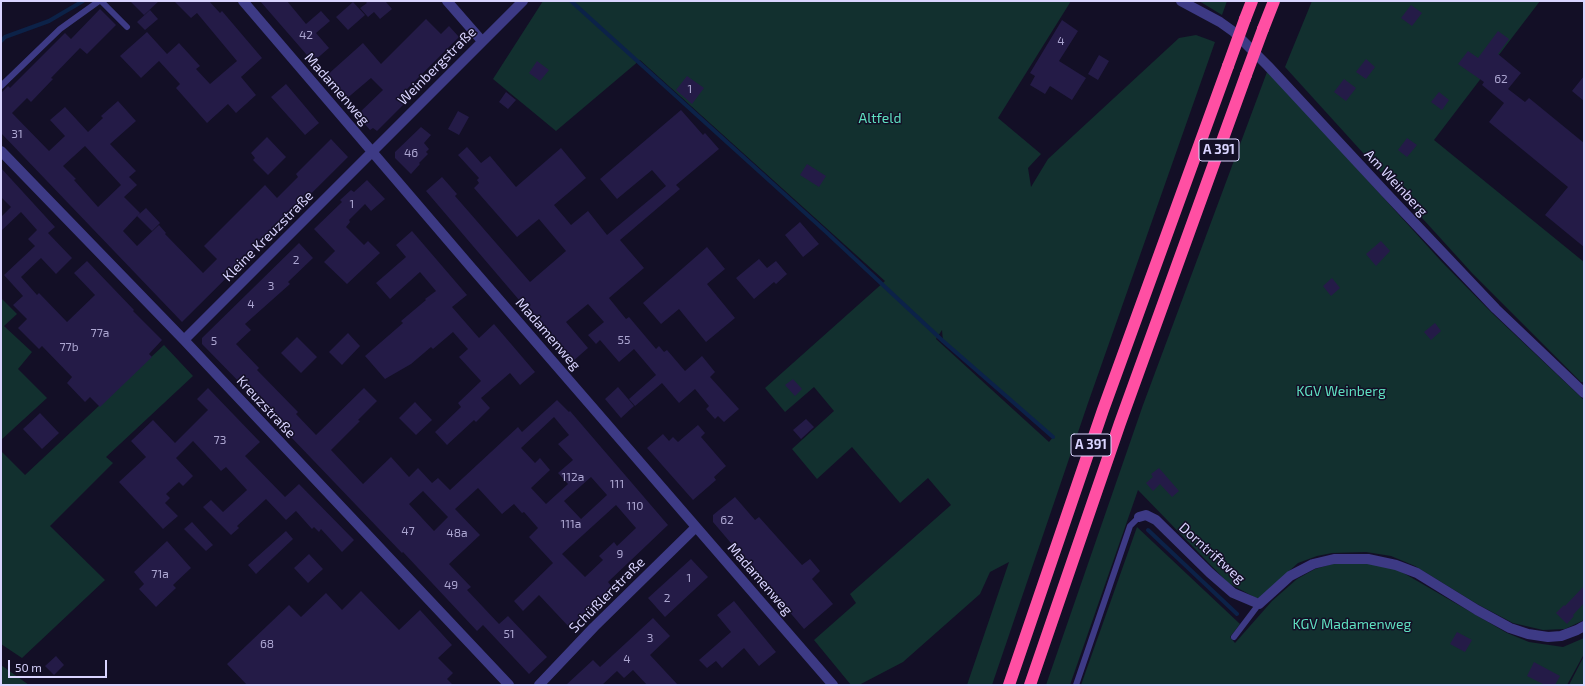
<!DOCTYPE html>
<meta charset="utf-8">
<style>
body{margin:0}
#map{position:relative;width:1585px;height:686px;overflow:hidden;background:#130f26;font-family:"Exo 2",sans-serif}
canvas{display:block}
.frame{position:absolute;inset:0;border:2px solid #d9d4ff;pointer-events:none}
.scale{position:absolute;left:8px;top:660px;width:99px;height:18px;box-sizing:border-box;border:2px solid #d9d4ff;border-top:0;padding-left:5px;font-size:12px;line-height:14px;white-space:nowrap;color:#d9d4ff;-webkit-text-stroke:3px #130f26;paint-order:stroke}
</style>
<div id="map">
<canvas width="1585" height="686"></canvas>
<div class="frame"></div>
<div class="scale">50 m</div>
</div>
<script>
const g = document.querySelector('canvas').getContext('2d');
g.lineJoin = 'round';
function paint(path, color) {
  g.fillStyle = color;
  g.fill(path, 'evenodd');
}
function toPath(rows) {
  const path = new Path2D();
  for (const r of rows) {
    path.moveTo(r[0], r[1]);
    for (let i = 2; i < r.length; i += 2) path.lineTo(r[i], r[i + 1]);
  }
  return path;
}
function strokePath(path, color, width, dash) {
  g.strokeStyle = color;
  g.lineWidth = width;
  g.lineCap = dash ? 'butt' : 'round';
  g.setLineDash(dash || []);
  g.stroke(path);
}
function write(font, color, halo, rows, align = 'center') {
  g.font = font + ' "Exo 2",sans-serif';
  g.lineWidth = 3;
  g.setLineDash([]);
  g.textBaseline = 'middle';
  g.strokeStyle = halo;
  g.fillStyle = color;
  for (const [text, x, y, turn = 0] of rows) {
    g.save();
    g.translate(x, y);
    g.rotate((+turn || 0) * Math.PI / 180);
    g.textAlign = isNaN(turn) ? turn : align;
    if (halo) g.strokeText(text, 0, 0);
    g.fillText(text, 0, 0);
    g.restore();
  }
}
paint(toPath([
 [543,1,1071,1,998,118,1041,154,1028,168,1031,187,1048,159,1179,38,1196,35,1215,42,1088,403,992,685,967,685,1009,562,990,572,980,594,903,662,859,685,851,685,814,640,856,603,850,594,951,505,928,478,900,503,852,447,817,479,792,449,834,411,814,387,785,412,765,388,885,281,640,60,556,131,493,79],
 [942,330,943,341,1053,437,1049,442,936,339],
 [1199,1,1227,1,1222,15],
 [1312,1,1540,1,1434,140,1584,262,1584,382,1581,382,1472,273,1285,67],
 [1267,72,1281,85,1441,261,1492,313,1584,400,1584,620,1565,629,1543,630,1513,623,1477,604,1415,566,1391,556,1366,552,1332,553,1317,556,1298,563,1258,599,1228,583,1138,490,1070,685,1046,685,1143,405],
 [1,298,17,314,4,326,32,352,18,369,47,398,1,440],
 [164,345,193,376,106,457,113,463,50,526,105,580,22,658,1,644,1,451,25,475],
 [1137,527,1240,624,1230,637,1235,643,1272,601,1297,579,1315,569,1336,563,1373,564,1387,566,1400,571,1507,633,1529,642,1563,647,1584,638,1584,654,1567,685,1081,685],
 [1584,656,1584,685,1569,685],
 [1,665,29,685,1,685]
]), '#12302f');
strokePath(toPath([
 [571,1,824,230,943,341,1053,437],
 [1,41,5,37,49,21,83,1],
 [1148,530,1237,614]
]), '#0c2248', 4);
paint(toPath([
 [130,1,159,1,144,15],
 [174,1,209,1,220,13,222,11,262,58,241,77,256,95,236,113,228,104,207,123,176,88,180,84,159,61,141,78,120,56,147,32,167,54,179,43,200,66,196,69,210,84,237,61,197,13,191,18],
 [260,1,287,1,306,24,321,11,330,21,316,33,329,48,313,62],
 [365,1,387,1,386,2,392,9,380,19,374,12,368,17,360,8,367,3],
 [353,2,365,15,348,30,336,17],
 [1411,5,1422,13,1412,26,1401,18],
 [100,9,116,25,87,54,80,48,51,78,53,79,31,102,27,98,12,113,49,151,65,136,50,120,65,107,88,132,103,118,101,116,118,101,136,121,110,144,136,171,129,177,137,185,124,197,140,213,123,231,137,246,159,225,166,233,165,234,203,273,217,259,204,246,265,185,277,198,298,177,296,174,331,139,348,157,182,322,1,133,1,93,8,86,10,88,65,33,71,39],
 [85,146,121,185,98,207,74,180,76,179,63,166],
 [150,10,158,19,145,30,137,22],
 [426,19,441,34,449,26,459,37,406,90,412,96,377,131,373,128,370,130,357,115,383,90,371,78,345,100,325,77,363,43,381,64],
 [1062,20,1078,31,1059,61,1086,78,1072,100,1050,86,1045,94,1030,85,1035,76,1030,73],
 [1498,31,1509,39,1498,54,1521,73,1508,89,1525,102,1529,98,1584,143,1584,247,1545,215,1568,187,1489,122,1504,103,1482,85,1484,82,1458,64,1468,51,1478,58],
 [1099,55,1109,61,1098,80,1088,74],
 [1366,59,1375,67,1366,79,1356,72],
 [537,61,549,70,540,81,529,73],
 [687,76,704,88,692,104,676,90],
 [1584,76,1584,101,1572,91],
 [1344,79,1356,88,1346,101,1334,92],
 [286,84,319,123,305,135,271,97],
 [506,92,516,100,508,109,499,102],
 [1439,92,1449,100,1442,110,1431,102],
 [681,110,703,135,705,133,719,149,676,185,680,189,620,240,644,268,609,298,626,319,629,317,656,349,659,346,664,352,667,350,685,371,702,356,715,372,710,377,739,409,724,422,718,416,715,419,706,409,709,406,695,389,679,403,662,383,635,406,629,399,656,375,634,349,619,362,600,340,596,344,588,335,604,322,588,304,566,322,588,348,572,362,426,191,442,177,457,194,455,196,530,282,566,251,539,219,517,237,474,188,479,183,477,180,479,178,458,155,467,147,481,163,490,156,516,187,561,148,586,178,554,205,571,225,588,211,607,235,666,186,652,170,617,199,600,179],
 [458,111,469,117,459,135,448,129],
 [421,127,431,135,424,143,429,149,426,152,428,154,419,163,420,164,411,174,395,158,395,152],
 [267,137,286,157,268,175,253,160,255,158,251,153],
 [1407,138,1417,145,1407,157,1398,150],
 [807,164,826,176,819,187,800,175],
 [1,168,55,227,48,233,72,258,56,274,41,258,21,277,37,295,39,293,67,322,95,295,74,273,87,261,134,310,133,311,162,340,149,354,152,357,100,407,90,397,85,402,67,383,72,377,42,346,39,349,18,328,27,319,13,305,23,296,4,275,35,246,28,239,37,230,21,212,1,231,1,217,11,207,1,197],
 [367,180,385,199,371,211,365,204,349,220,350,222,346,227,364,245,368,241,380,253,347,284,324,262,335,251,314,229,342,202,340,200,351,190,354,192],
 [146,208,160,223,152,231,137,216],
 [800,222,819,244,803,257,785,235],
 [412,231,467,295,452,307,479,338,494,324,535,372,520,385,510,373,481,398,490,408,476,422,474,420,447,445,435,432,461,407,458,403,481,381,459,357,468,349,453,332,433,349,431,347,411,364,385,379,365,356,403,323,401,321,426,300,425,299,436,291,420,272,390,299,376,283,406,257,396,245],
 [1381,241,1390,251,1376,266,1366,254],
 [299,243,313,258,288,282,290,284,245,324,251,330,236,344,259,368,257,370,298,412,296,414,316,435,364,388,377,401,358,420,360,421,331,450,363,484,391,457,409,477,418,468,432,483,438,478,450,490,518,427,522,432,557,400,569,412,570,411,668,525,608,582,612,587,569,627,539,595,523,611,514,601,553,563,529,537,538,528,524,512,522,513,514,504,502,514,478,488,455,509,480,535,449,564,471,587,467,590,499,624,508,616,547,657,529,674,483,625,477,631,403,552,402,553,290,436,291,435,202,344,202,338],
 [554,417,569,435,558,444,573,460,558,473,568,484,546,504,531,488,550,470,540,458,535,463,521,448],
 [591,477,607,495,581,519,564,501],
 [423,491,448,517,434,531,409,504],
 [616,505,636,528,617,546,614,542,599,556,603,560,585,577,562,554],
 [707,247,725,269,707,284,735,318,706,342,679,309,661,324,643,303],
 [759,259,767,268,776,261,787,274,776,284,774,282,754,299,736,278],
 [1332,278,1340,288,1331,296,1323,286],
 [1435,323,1441,331,1431,340,1424,332],
 [348,333,360,346,342,365,329,352],
 [297,337,317,357,301,373,281,353],
 [793,379,802,389,795,396,785,385],
 [618,387,634,406,621,418,605,399],
 [208,388,260,442,245,456,285,497,299,484,354,540,342,552,321,529,319,532,314,527,312,529,296,511,286,520,266,499,237,526,239,528,231,535,203,507,211,500,223,512,247,490,226,467,221,471,193,441,176,458,193,476,183,486,179,482,166,494,170,498,165,503,178,516,163,529,119,482,146,457,131,441,153,420,175,443,208,410,197,399],
 [415,402,432,420,416,435,399,418],
 [40,413,59,433,42,449,23,429],
 [806,419,814,427,801,439,793,430],
 [698,425,705,433,701,437,726,466,714,477,716,480,693,500,647,448,663,434,669,441,673,437,678,442],
 [1159,468,1179,491,1172,497,1160,484,1153,491,1146,483,1153,477,1151,474],
 [735,497,755,520,759,517,802,565,810,559,820,571,812,579,833,604,804,629,713,522,713,515],
 [192,522,213,545,206,551,184,529],
 [286,531,293,539,256,574,248,565],
 [167,541,191,568,173,585,176,588,156,607,139,589,144,584,134,572],
 [309,554,323,569,308,583,294,568],
 [691,559,708,577,665,617,648,598],
 [1584,586,1584,603,1573,615,1574,616,1567,624,1556,613,1564,605,1565,606],
 [361,591,399,630,420,610,452,645,438,658,453,673,447,679,453,685,247,685,227,664,289,605,301,617,326,593,342,610],
 [734,601,776,652,759,666,744,648,722,668,716,661,707,668,699,660,731,632,717,615],
 [653,618,670,636,650,655,678,685,647,685,633,670,624,678,617,671,602,685,566,685,593,660,600,667],
 [1457,632,1472,640,1465,652,1450,644],
 [56,656,64,665,54,675,45,666],
 [1534,662,1560,676,1555,685,1545,685,1527,676]
]), '#241b47');
strokePath(toPath([
 [101,1,127,27],
 [1,86,60,29,99,1],
 [1234,637,1259,604],
 [1076,685,1130,526,1139,517]
]), '#3d3a85', 6);
strokePath(toPath([
 [243,1,470,266,833,685],
 [447,1,482,41],
 [1181,1,1220,22,1234,32,1268,66,1386,193,1496,309,1584,393],
 [1,151,184,340,509,685],
 [184,340,523,1],
 [1139,517,1146,515,1156,520,1210,573,1233,593,1259,604,1290,576,1313,564,1334,559,1368,559,1396,565,1417,573,1477,610,1510,628,1528,634,1548,637,1561,636,1577,630,1584,626],
 [539,685,594,627,696,527]
]), '#3d3a85', 10);
strokePath(toPath([
 [1245,19,1252,1],
 [1263,29,1274,1],
 [1009,685,1103,410,1228,66],
 [1030,685,1120,423,1246,75]
]), '#ff4fa3', 12);
strokePath(toPath([
 [1228,66,1245,19],
 [1246,75,1263,29]
]), '#ff4fa3', 12);
write('12px', '#aca6d1', null, [
 ["42",306,35],
 ["4",1061,41],
 ["62",1501,79],
 ["1",690,89],
 ["31",17,134],
 ["46",411,153],
 ["1",352,204],
 ["2",296,260],
 ["3",271,286],
 ["4",251,304],
 ["77a",100,333],
 ["55",624,340],
 ["5",214,341],
 ["77b",69,347],
 ["73",220,440],
 ["112a",573,477],
 ["111",617,484],
 ["110",635,506],
 ["62",727,520],
 ["111a",571,524],
 ["47",408,531],
 ["48a",457,533],
 ["9",620,554],
 ["71a",160,574],
 ["1",689,578],
 ["49",451,585],
 ["2",667,598],
 ["51",509,634],
 ["3",650,638],
 ["68",267,644],
 ["4",627,659]
]);
for (const [x, y, w] of [
 [1219,150,40],
 [1091,445,40]
]) {
  const box = new Path2D();
  box.roundRect(x - w / 2, y - 11, w, 22, 3);
  g.fillStyle = '#130f26';
  g.fill(box);
  strokePath(box, '#d9d4ff', 1);
}
write('bold 13px', '#d9d4ff', null, [
 ["A 391",1219,150],
 ["A 391",1091,445]
]);
write('14px', '#d9d4ff', '#130f26', [
 ["Weinbergstraße",437,66,-45],
 ["Madamenweg",337,89,49],
 ["Am Weinberg",1396,183,47],
 ["Kleine Kreuzstraße",268,236,-45],
 ["Madamenweg",548,334,49],
 ["Kreuzstraße",266,407,47],
 ["Dorntriftweg",1212,553,42],
 ["Madamenweg",760,579,49],
 ["Schüßlerstraße",607,595,-45]
]);
write('14px', '#5fe0c0', '#130f26', [
 ["Altfeld",880,118],
 ["KGV Weinberg",1341,391],
 ["KGV Madamenweg",1352,624]
]);
</script>
